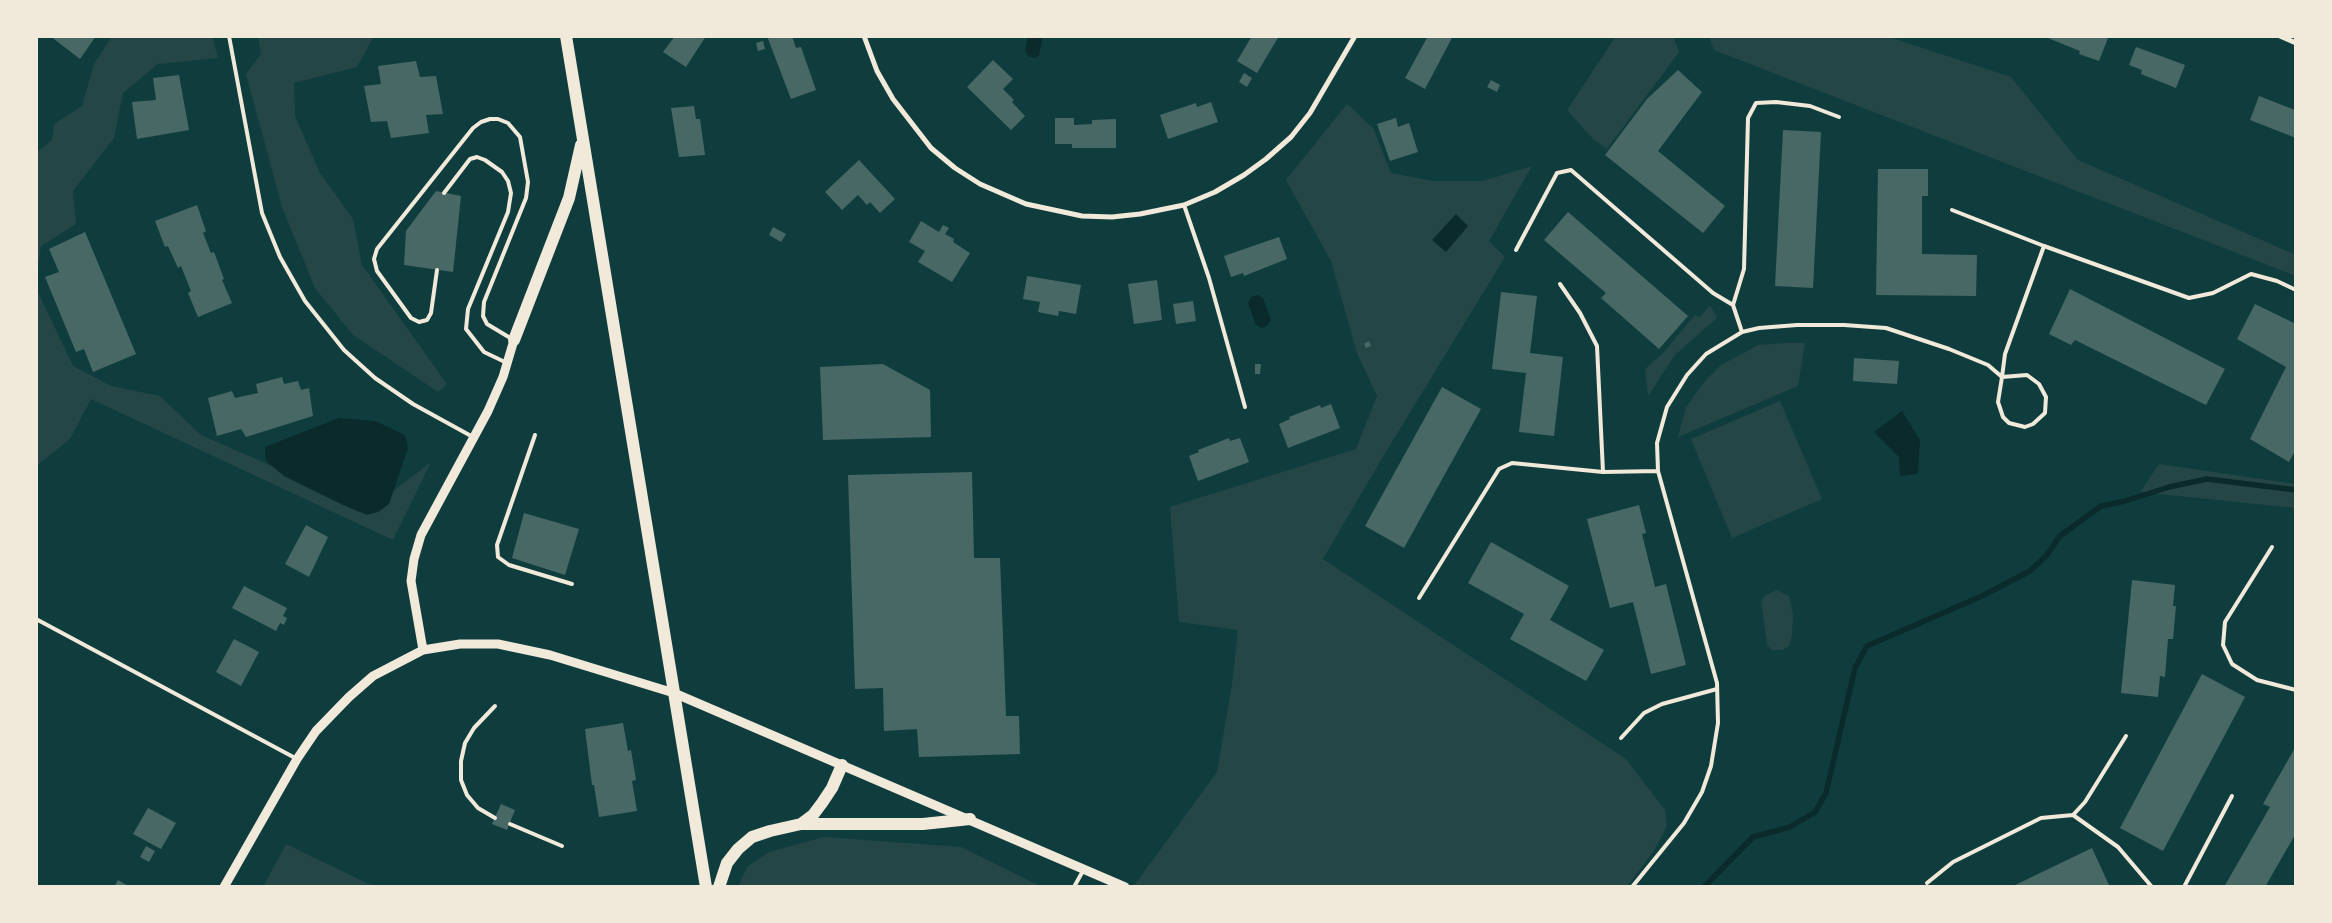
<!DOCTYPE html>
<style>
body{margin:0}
#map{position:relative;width:2332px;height:923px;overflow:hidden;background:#0f3d3e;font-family:"Space Grotesk",sans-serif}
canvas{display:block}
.frame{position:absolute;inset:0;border:38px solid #f1e9da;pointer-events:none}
</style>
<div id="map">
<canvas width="2332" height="923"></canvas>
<div class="frame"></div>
</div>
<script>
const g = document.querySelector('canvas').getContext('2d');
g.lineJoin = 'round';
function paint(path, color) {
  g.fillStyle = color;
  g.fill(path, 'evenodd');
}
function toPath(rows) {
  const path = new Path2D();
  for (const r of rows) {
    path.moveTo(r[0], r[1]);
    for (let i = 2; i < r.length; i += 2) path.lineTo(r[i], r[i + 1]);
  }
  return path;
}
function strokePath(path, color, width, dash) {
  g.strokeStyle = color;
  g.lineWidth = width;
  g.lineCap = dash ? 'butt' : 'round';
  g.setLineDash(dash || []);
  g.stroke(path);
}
paint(toPath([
 [112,36,212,36,218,58,158,64,123,93,114,138,73,191,76,224,41,246,36,280,36,153,52,140,54,124,82,106,94,64],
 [258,36,374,36,357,67,294,83,295,116,320,173,353,219,362,265,447,384,438,392,353,335,315,288,282,207,246,74,261,54],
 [1616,36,1673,36,1679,52,1607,149,1593,139,1567,110],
 [1709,36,1886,36,2011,77,2078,160,2296,255,2296,276,1714,50],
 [1347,104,1373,128,1391,173,1434,181,1483,181,1532,166,1489,241,1505,257,1384,455,1323,559,1626,759,1665,810,1667,826,1655,849,1627,887,1133,887,1217,772,1232,684,1238,630,1179,622,1170,507,1356,449,1377,396,1357,353,1331,261,1286,180],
 [36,288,73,366,111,386,160,396,201,435,370,509,431,462,393,540,91,399,70,439,36,466],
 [1710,305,1717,318,1675,355,1648,396,1645,369,1662,354,1695,315,1700,317],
 [1784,343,1805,343,1798,386,1678,437,1686,407,1704,382,1721,365,1758,345],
 [1780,401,1822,499,1732,538,1691,439],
 [2159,464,2296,484,2296,508,2140,492],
 [1777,590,1789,596,1793,615,1792,635,1789,646,1782,650,1772,650,1767,645,1761,601,1766,595],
 [824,837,961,847,1042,887,738,887,747,867,769,852],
 [286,844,375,887,263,887]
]), '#244646');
paint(toPath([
 [1028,36,1043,36,1039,55,1035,58,1028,56,1025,51],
 [1456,214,1468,226,1446,252,1432,240],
 [1257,295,1263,298,1271,320,1268,325,1262,328,1256,325,1248,303,1251,297],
 [1902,411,1920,440,1918,474,1900,476,1899,457,1874,432],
 [339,418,375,421,405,435,408,448,389,504,378,512,367,515,343,505,284,476,266,461,265,447]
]), '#0a2a2b');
strokePath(toPath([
 [1704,887,1753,837,1790,827,1815,812,1826,793,1855,668,1867,646,1982,596,2030,571,2046,556,2060,536,2101,506,2125,501,2169,487,2207,479,2296,490]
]), '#0a2a2b', 5.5);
paint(toPath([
 [50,36,96,36,80,59],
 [675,36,706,36,686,67,663,52],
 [767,36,792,36,796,48,801,47,816,90,791,99],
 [1252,36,1279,36,1257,73,1237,61],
 [1428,36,1453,36,1425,89,1405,78],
 [2043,36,2102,36,2108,38,2099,61,2079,54,2080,51],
 [763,41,765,49,758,51,756,43],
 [2136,47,2185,65,2176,88,2141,74,2142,70,2129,65],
 [993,60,1013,79,1003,89,1014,100,1012,102,1025,116,1011,130,967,87],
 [416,61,420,77,436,76,443,114,426,115,429,133,391,138,387,121,371,122,364,86,381,84,378,66],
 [1678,70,1702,92,1658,151,1725,206,1703,233,1605,155,1647,99],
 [1244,73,1252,78,1247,87,1239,82],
 [179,75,189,130,137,139,132,102,156,100,153,78],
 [1491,80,1500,85,1497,92,1487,87],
 [2259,96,2295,110,2296,138,2250,120],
 [1211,102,1218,122,1168,139,1160,115,1196,103,1197,107],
 [694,106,696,119,700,119,705,155,679,157,671,108],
 [1055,118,1074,118,1074,125,1092,124,1092,120,1116,119,1116,148,1072,148,1072,144,1055,144],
 [1396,118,1398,127,1409,123,1418,152,1390,161,1377,124],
 [1783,130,1821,132,1813,288,1775,286],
 [859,160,895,199,880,213,870,202,867,205,858,195,842,210,825,192],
 [1878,169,1928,169,1928,196,1922,196,1922,254,1977,255,1976,296,1876,295],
 [436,191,461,196,453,272,404,265,406,231],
 [197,205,206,231,203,233,211,253,214,252,224,279,222,280,232,303,198,317,188,293,191,291,181,266,178,268,168,246,165,247,155,221],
 [1568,212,1688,316,1659,349,1601,298,1606,293,1544,240],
 [921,221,939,232,943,225,949,228,945,234,954,239,953,242,970,253,952,282,918,262,925,251,909,242],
 [773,227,786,234,781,242,769,235],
 [85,232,136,354,93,372,84,349,76,352,45,277,59,272,49,249],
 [1279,237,1287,259,1244,276,1243,273,1231,277,1224,256],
 [1027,276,1081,285,1076,314,1059,311,1058,316,1038,312,1040,302,1023,299],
 [1157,280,1162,320,1134,324,1128,284],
 [2070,289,2225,369,2206,405,2075,340,2071,345,2049,334],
 [1501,292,1537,296,1530,353,1563,357,1554,436,1519,432,1526,373,1492,369],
 [1193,301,1196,321,1176,324,1173,304],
 [2255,304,2296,324,2296,449,2289,462,2250,439,2286,367,2237,339],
 [1369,341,1371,346,1366,348,1364,344],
 [1854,358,1899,361,1897,384,1853,381],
 [883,364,930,390,931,437,823,440,820,367],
 [1255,364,1261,364,1260,374,1255,374],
 [282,377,284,384,298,381,301,390,309,388,313,416,246,437,241,429,217,436,208,398,232,391,235,398,258,393,256,384],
 [1442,387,1481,409,1404,548,1365,526],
 [1331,404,1340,428,1288,448,1279,424,1290,419,1289,417,1320,405,1321,408],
 [1229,438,1230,441,1240,438,1249,462,1198,481,1189,456,1199,452,1198,450],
 [972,472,974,558,1000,558,1006,716,1019,716,1020,754,919,757,917,729,884,731,883,688,855,689,848,475],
 [1639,505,1646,533,1642,534,1655,587,1666,584,1686,665,1651,674,1633,602,1610,608,1587,519],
 [524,513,579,529,565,575,512,558],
 [306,525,328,537,309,577,285,564],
 [1491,542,1569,586,1550,620,1604,650,1586,681,1510,639,1524,614,1468,583],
 [2132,580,2175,585,2173,606,2176,606,2173,639,2168,639,2165,677,2160,676,2158,697,2121,693],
 [244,586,287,608,283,616,287,618,284,625,280,623,276,631,232,608],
 [234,639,259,652,241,686,216,672],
 [2202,674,2245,697,2163,851,2120,828],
 [623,723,628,751,631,750,636,780,632,781,637,811,599,817,594,785,592,785,585,729],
 [2296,746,2296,833,2265,887,2224,887,2270,807,2263,804],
 [501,804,515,810,507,830,492,824],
 [148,808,176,823,161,849,133,834],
 [146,846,155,851,149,862,140,857],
 [2092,848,2109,885,2105,887,2011,887],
 [118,880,130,887,114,887]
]), '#486865');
strokePath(toPath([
 [229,36,262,213,280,257,305,301,344,350,375,378,413,404,473,437],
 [444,193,470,159,477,157,485,160,502,172,508,181,511,193,508,212,468,309,466,329,484,352,507,363],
 [1184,205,1209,278,1245,407],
 [2044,246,2189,298,2213,293,2251,274,2277,281,2296,290],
 [1516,250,1557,173,1571,170,1713,293,1733,305,1742,332],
 [437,270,431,313,427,320,419,322,411,318,377,271,374,259,377,249,473,128,481,122,490,119,498,119,508,123,520,137,528,182,526,198,484,302,483,316,487,324,512,339],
 [1560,284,1580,313,1597,346,1603,472],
 [1733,305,1744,269,1748,118,1756,103,1776,102,1810,106,1839,117],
 [535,435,497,545,498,557,509,565,572,584],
 [2272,547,2225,622,2223,645,2232,664,2257,680,2296,690],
 [1419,598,1499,469,1512,463,1603,472,1658,471],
 [36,619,297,759],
 [1621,738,1644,713,1662,704,1717,689],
 [2073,815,2085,802,2126,736],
 [495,818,478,808,467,795,461,780,461,761,465,743,474,728,495,706],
 [510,824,562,846],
 [1927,883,1953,862,2041,818,2073,815,2118,847,2152,887],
 [1074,887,1084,869],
 [1632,887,1684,823,1702,792,1711,766,1718,723,1717,683,1658,471,1657,443,1667,407,1687,375,1706,354,1742,332,1759,328,1797,325,1844,325,1886,328,1949,349,1988,365,2002,377,2027,375,2039,384,2046,397,2045,413,2033,424,2025,427,2009,423,2003,417,1998,402,2002,377,2005,354,2044,246,1952,210],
 [2184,887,2232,796]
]), '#f1e9da', 4);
strokePath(toPath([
 [864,36,877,71,893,99,931,148,955,168,980,184,1026,204,1082,216,1112,217,1140,214,1184,205,1215,192,1244,175,1266,159,1291,137,1310,113,1355,36],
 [2280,36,2296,43]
]), '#f1e9da', 5);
strokePath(toPath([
 [423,650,411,581,414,559,421,535,488,411,503,377,514,340],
 [224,887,297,759,316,731,349,697,373,676,423,650,460,644,498,644,550,655,674,693,1125,887]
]), '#f1e9da', 9);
strokePath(toPath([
 [566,36,706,887],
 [514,340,569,198,581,145],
 [801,824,813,815,822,803,832,788,842,765],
 [719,887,727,863,738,849,752,837,770,831,801,824,923,824,970,819]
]), '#f1e9da', 12);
</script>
